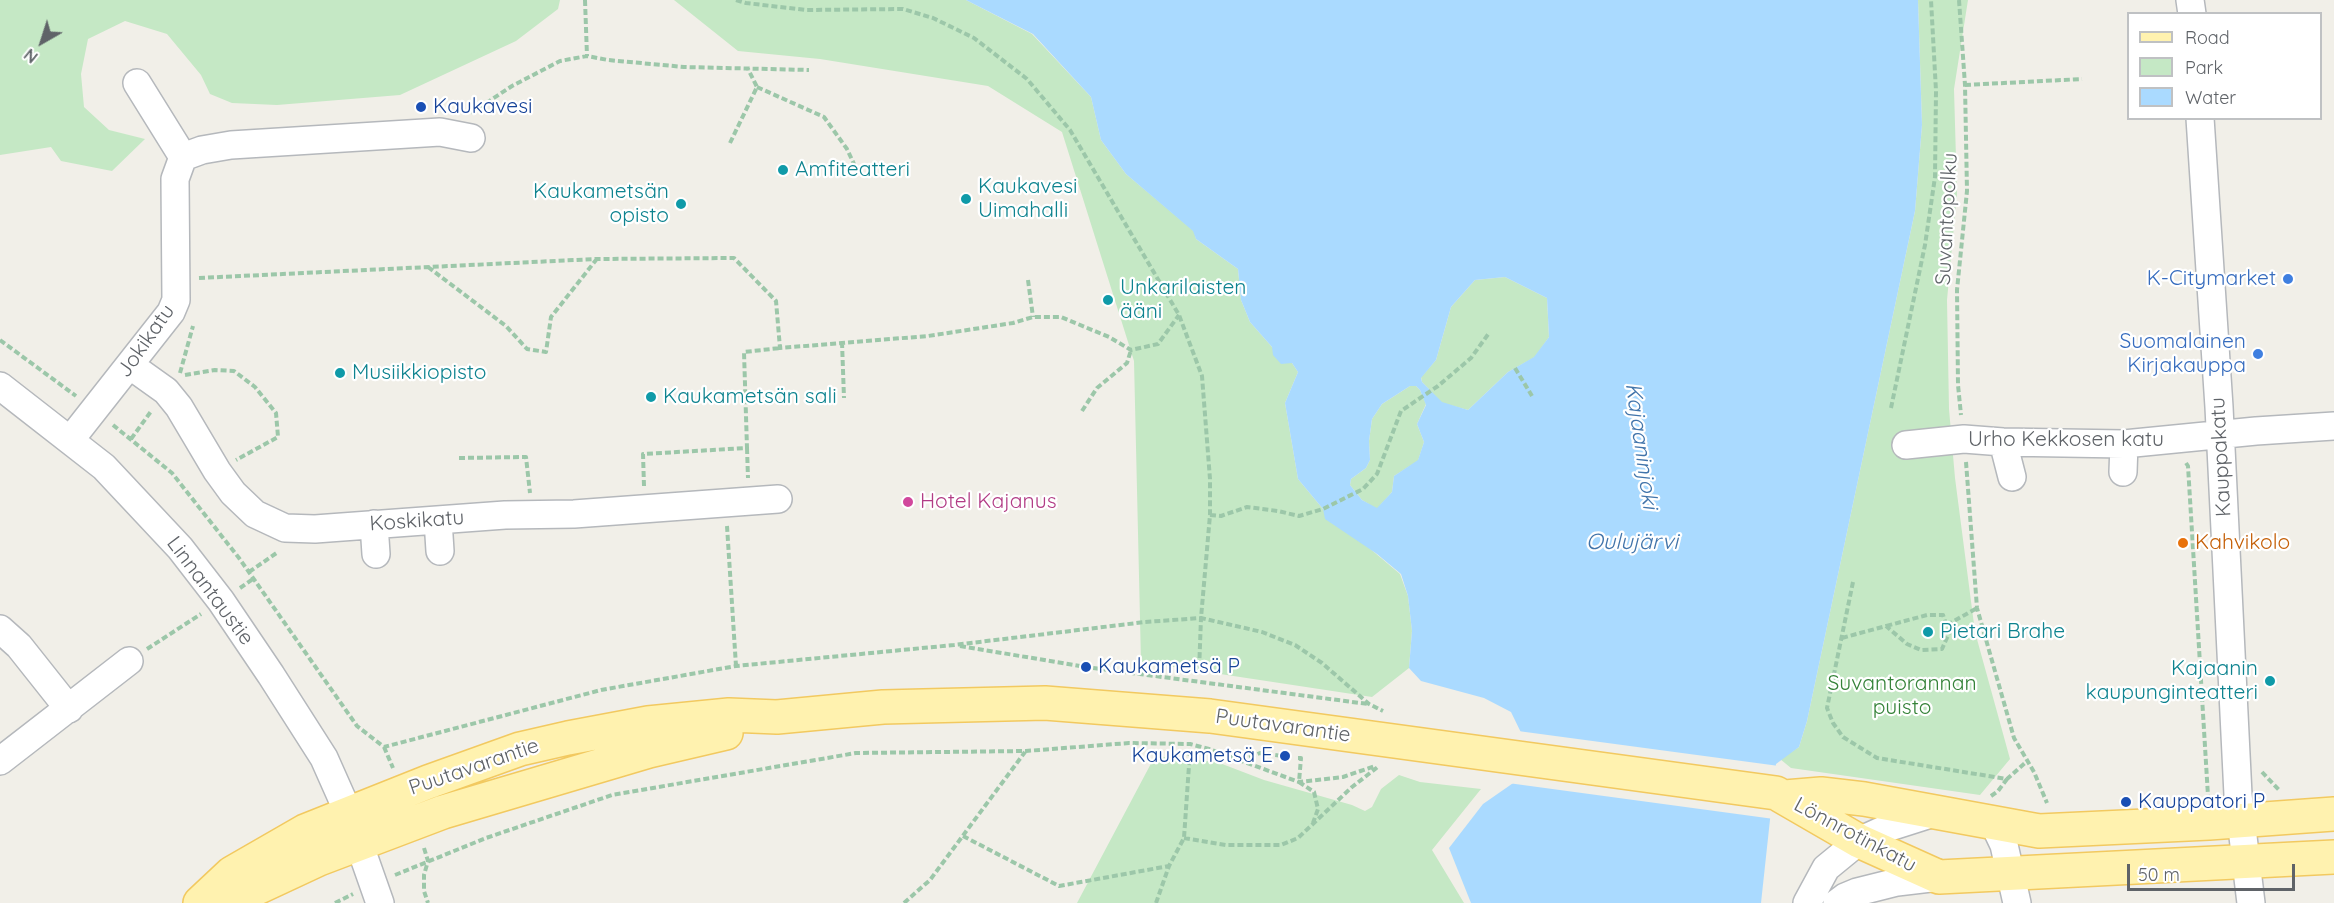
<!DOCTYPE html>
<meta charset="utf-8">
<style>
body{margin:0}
#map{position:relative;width:2334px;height:903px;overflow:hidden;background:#f1efe8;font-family:Quicksand,sans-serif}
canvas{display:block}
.legend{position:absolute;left:2127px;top:12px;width:195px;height:108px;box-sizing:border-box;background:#fff;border:2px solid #bfc1c3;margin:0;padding:8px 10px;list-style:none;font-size:18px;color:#5f6368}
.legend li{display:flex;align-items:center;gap:12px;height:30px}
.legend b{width:30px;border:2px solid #bfc1c3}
.north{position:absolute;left:12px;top:12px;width:60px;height:60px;-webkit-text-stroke:4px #fff;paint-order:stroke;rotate:219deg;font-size:16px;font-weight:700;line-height:24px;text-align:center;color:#5f6368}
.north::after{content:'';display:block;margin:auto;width:21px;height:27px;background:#5f6368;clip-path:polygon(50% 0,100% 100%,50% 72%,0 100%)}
.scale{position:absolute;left:2127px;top:864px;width:168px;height:27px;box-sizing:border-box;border:3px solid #5f6368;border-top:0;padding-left:8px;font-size:18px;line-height:21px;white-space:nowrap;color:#5f6368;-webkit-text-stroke:4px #fff;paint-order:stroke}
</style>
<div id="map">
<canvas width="2334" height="903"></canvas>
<ul class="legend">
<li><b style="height:8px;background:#fff2af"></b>Road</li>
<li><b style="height:16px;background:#c5e8c5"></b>Park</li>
<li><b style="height:16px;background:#aadaff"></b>Water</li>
</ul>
<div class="north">N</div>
<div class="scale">50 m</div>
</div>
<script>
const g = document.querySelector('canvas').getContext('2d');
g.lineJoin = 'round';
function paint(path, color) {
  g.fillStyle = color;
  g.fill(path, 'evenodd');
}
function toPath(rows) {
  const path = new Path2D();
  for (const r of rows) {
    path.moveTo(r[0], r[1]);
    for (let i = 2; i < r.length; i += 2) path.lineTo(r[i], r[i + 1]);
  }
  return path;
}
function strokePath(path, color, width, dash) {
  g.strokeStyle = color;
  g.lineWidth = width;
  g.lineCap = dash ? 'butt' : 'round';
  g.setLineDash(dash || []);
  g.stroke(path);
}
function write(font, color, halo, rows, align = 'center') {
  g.font = font + ' Quicksand,sans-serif';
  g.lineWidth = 4.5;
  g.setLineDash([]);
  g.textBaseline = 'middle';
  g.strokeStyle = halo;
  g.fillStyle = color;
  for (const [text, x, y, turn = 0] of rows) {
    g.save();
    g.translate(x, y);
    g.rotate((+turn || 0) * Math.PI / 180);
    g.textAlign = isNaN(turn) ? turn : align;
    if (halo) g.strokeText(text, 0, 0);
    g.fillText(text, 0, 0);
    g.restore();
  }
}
paint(toPath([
 [0,0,560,0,558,9,516,41,400,95,277,105,232,103,210,94,201,75,167,34,125,21,88,39,81,74,84,107,109,130,145,139,112,171,61,161,51,147,0,155],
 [674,0,966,0,1032,34,1091,97,1101,140,1126,174,1194,231,1196,239,1238,269,1241,300,1250,322,1272,347,1292,363,1298,372,1285,403,1298,479,1323,509,1400,574,1408,596,1412,631,1409,668,1372,697,1141,662,1134,361,1062,132,988,86,820,59,738,51],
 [1918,0,1968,0,1954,89,1957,194,1947,300,1949,409,1955,478,1975,632,2010,759,1980,795,1791,768,1780,759,1799,747,1807,721,1915,211,1922,125],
 [1505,277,1547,298,1549,337,1535,357,1508,372,1468,410,1442,403,1422,382,1421,377,1436,360,1451,307,1475,280],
 [1410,386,1416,386,1420,390,1426,404,1417,424,1424,442,1418,461,1394,476,1392,492,1377,509,1362,500,1350,485,1351,479,1366,468,1370,460,1369,441,1372,419,1382,404],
 [1155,756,1217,762,1264,780,1352,805,1365,811,1372,807,1381,789,1399,775,1420,782,1481,789,1432,850,1464,903,1077,903]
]), '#c5e8c5');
paint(toPath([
 [966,0,1918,0,1922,125,1915,211,1807,721,1799,747,1776,764,1761,903,1471,903,1449,848,1483,804,1519,779,1530,751,1511,712,1484,698,1421,681,1409,668,1412,631,1408,596,1401,574,1377,554,1325,519,1323,509,1298,479,1285,403,1298,372,1292,363,1281,364,1273,355,1272,347,1250,322,1241,300,1238,269,1196,239,1193,231,1126,174,1101,140,1091,97,1033,34],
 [1505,277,1547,298,1549,337,1534,357,1508,372,1468,410,1442,402,1422,382,1421,378,1436,360,1451,307,1475,280],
 [1410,386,1416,386,1420,390,1426,405,1417,424,1424,442,1418,460,1394,476,1392,492,1377,508,1362,500,1350,485,1351,479,1366,468,1370,460,1369,441,1372,419,1382,404]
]), '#aadaff');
paint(toPath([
 [1518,731,1779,766,1774,819,1508,783,1516,777,1527,751]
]), '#f1efe8');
const minor = toPath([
 [2190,0,2192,14],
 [2200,118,2219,407,2238,795,2251,903],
 [183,157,202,150,231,145,440,132,471,138],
 [131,366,166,391,179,407,217,471,233,493,255,514,285,528,315,529,505,515,574,514,778,499],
 [0,386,104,467,180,548,221,601,271,675,324,758,348,812,380,903],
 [71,439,171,312,176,300,175,179,183,157,137,83],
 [2003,442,2012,477],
 [1906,445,1964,439,2003,442,2124,444,2256,431,2334,426],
 [2123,472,2124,444],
 [438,520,440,551],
 [374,524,376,554],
 [0,629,19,646,69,709],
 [0,761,129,661],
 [1994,824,2004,845,2017,903],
 [1807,903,1826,868,1859,841,1890,827,1937,812],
 [1837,903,1845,897,1857,892,1897,882,1939,877]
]);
const major = toPath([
 [1785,797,1821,794,1864,799,2039,831,2209,823,2334,814],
 [200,903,232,873,305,831,428,782,520,749,568,738,648,723,729,715,777,717,883,707,1045,703,1210,716,1776,793,1859,841,1939,877,2334,857],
 [219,903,244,894,319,859,443,812,649,751,726,733]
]);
strokePath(minor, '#b5b8bc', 30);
strokePath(major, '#f2c960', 36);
strokePath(toPath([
 [585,0,587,56],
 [736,0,746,3,806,10,903,9,933,18,974,38,1027,79,1070,130,1179,315,1202,376,1210,479,1210,515,1201,618,1262,632,1295,645,1322,663,1369,704,1383,711],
 [1959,0,1965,85,1967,191,1957,290,1958,385,1961,415],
 [1965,85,2082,79],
 [757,87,824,117,847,149,854,164,852,177],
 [471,113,512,86,560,61,587,56,608,60,684,67,809,70],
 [730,143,757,87,748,69],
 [428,267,506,326,527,349,546,352,551,317,596,260],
 [199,278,596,259,734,258,776,301,780,348,928,336,1013,323,1033,317,1061,317,1109,337,1131,350,1158,344,1179,315],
 [1028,280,1033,317],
 [0,340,76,396],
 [842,342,844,398],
 [1515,368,1532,396],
 [180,373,193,326],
 [185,375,215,370,234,371,255,387,276,413,278,437,236,460],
 [1891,408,1925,245,1935,177,1936,91,1931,0],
 [1082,411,1097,388,1127,363,1131,350],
 [113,425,172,473,239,558,357,726,384,747,601,690,736,666,954,645,1145,622,1201,618,1199,672],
 [131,439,152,410],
 [747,448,748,478],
 [459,458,526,457,530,493],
 [1966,462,1977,608,2014,738,2034,772,2047,803],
 [2186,463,2188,466,2208,796],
 [644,486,643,454,747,448,744,352,780,348],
 [1210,515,1221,516,1247,507,1278,511,1299,516,1323,509,1363,489,1377,474,1401,411,1438,386,1471,358,1489,333],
 [727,526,736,666],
 [249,572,278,552],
 [1853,582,1827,708,1833,723,1843,737,1877,758,2007,779,2026,762],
 [240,588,253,579],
 [1947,625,1977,608],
 [1842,638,1886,626,1907,644,1921,650,1942,649,1949,633,1943,615,1927,615,1886,626],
 [960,646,1086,667,1368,704],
 [147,649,201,614],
 [384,747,393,768],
 [1298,758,1301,758,1299,782,1314,792,1318,809,1313,823],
 [1241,761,1260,753,1282,756],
 [2262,772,2279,790],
 [1991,796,1998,791,2007,779],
 [963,836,1059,886,1169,866],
 [1184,838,1226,845,1281,845,1298,838,1352,787,1379,766],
 [424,848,428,861,424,875,424,891,428,903],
 [395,875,486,838,612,795,856,753,1026,751,1129,743,1190,744,1209,749,1299,782,1343,777,1375,766],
 [335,903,353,894],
 [904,903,930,880,1025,752],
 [1156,903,1169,866,1184,838,1190,751]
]), '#9cc7a9', 4, [6, 3]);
strokePath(minor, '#fff', 27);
strokePath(major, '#fff2af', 33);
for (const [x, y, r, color] of [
 [421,107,6,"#1a4fb4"],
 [783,170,6,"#0f9aa8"],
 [966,199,6,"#0f9aa8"],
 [681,204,6,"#0f9aa8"],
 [2288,279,6,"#3f7fe0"],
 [1108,300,6,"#0f9aa8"],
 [2258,354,6,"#3f7fe0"],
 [340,373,6,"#0f9aa8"],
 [651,397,6,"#0f9aa8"],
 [908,502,6,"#d1479c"],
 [2183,543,6,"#e8710a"],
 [1928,632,6,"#0f9aa8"],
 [1086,667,6,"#1a4fb4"],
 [2270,681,6,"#0f9aa8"],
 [1285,756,6,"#1a4fb4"],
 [2126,802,6,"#1a4fb4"]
]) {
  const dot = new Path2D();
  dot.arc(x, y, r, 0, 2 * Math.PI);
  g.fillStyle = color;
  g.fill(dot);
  strokePath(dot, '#fff', 2);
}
write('21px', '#164399', '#fff', [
 ["Kaukavesi",433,107],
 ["Kaukametsä P",1098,667],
 ["Kaukametsä E",1273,756,"right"],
 ["Kauppatori P",2138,802]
], 'left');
write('21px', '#0d838f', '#fff', [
 ["Amfiteatteri",795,170],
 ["Kaukavesi",978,187],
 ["Uimahalli",978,211],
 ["Kaukametsän",669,192,"right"],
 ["opisto",669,216,"right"],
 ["Unkarilaisten",1120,288],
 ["ääni",1120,312],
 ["Musiikkiopisto",352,373],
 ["Kaukametsän sali",663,397],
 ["Pietari Brahe",1940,632],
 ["Kajaanin",2258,669,"right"],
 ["kaupunginteatteri",2258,693,"right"]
], 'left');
write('21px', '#5f6368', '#fff', [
 ["Suvantopolku",1947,219,-87],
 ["Jokikatu",146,341,-55],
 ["Urho Kekkosen katu",2066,440],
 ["Kauppakatu",2221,457,-93],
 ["Koskikatu",417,521,-4],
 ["Linnantaustie",210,591,53],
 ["Puutavarantie",1283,726,8],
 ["Puutavarantie",474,767,-19],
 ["Lönnrotinkatu",1855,835,28]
]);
write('21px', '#366cbe', '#fff', [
 ["K-Citymarket",2276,279],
 ["Suomalainen",2246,342],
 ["Kirjakauppa",2246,366]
], 'right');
write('21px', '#b23c85', '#fff', [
 ["Hotel Kajanus",920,502]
], 'left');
write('21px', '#c56008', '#fff', [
 ["Kahvikolo",2195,543]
], 'left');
write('21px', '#348238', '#fff', [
 ["Suvantorannan",1902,684],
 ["puisto",1902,708]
]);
write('italic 22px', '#4174aa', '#fff', [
 ["Kajaaninjoki",1641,446,82],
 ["Oulujärvi",1632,542]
]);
</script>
